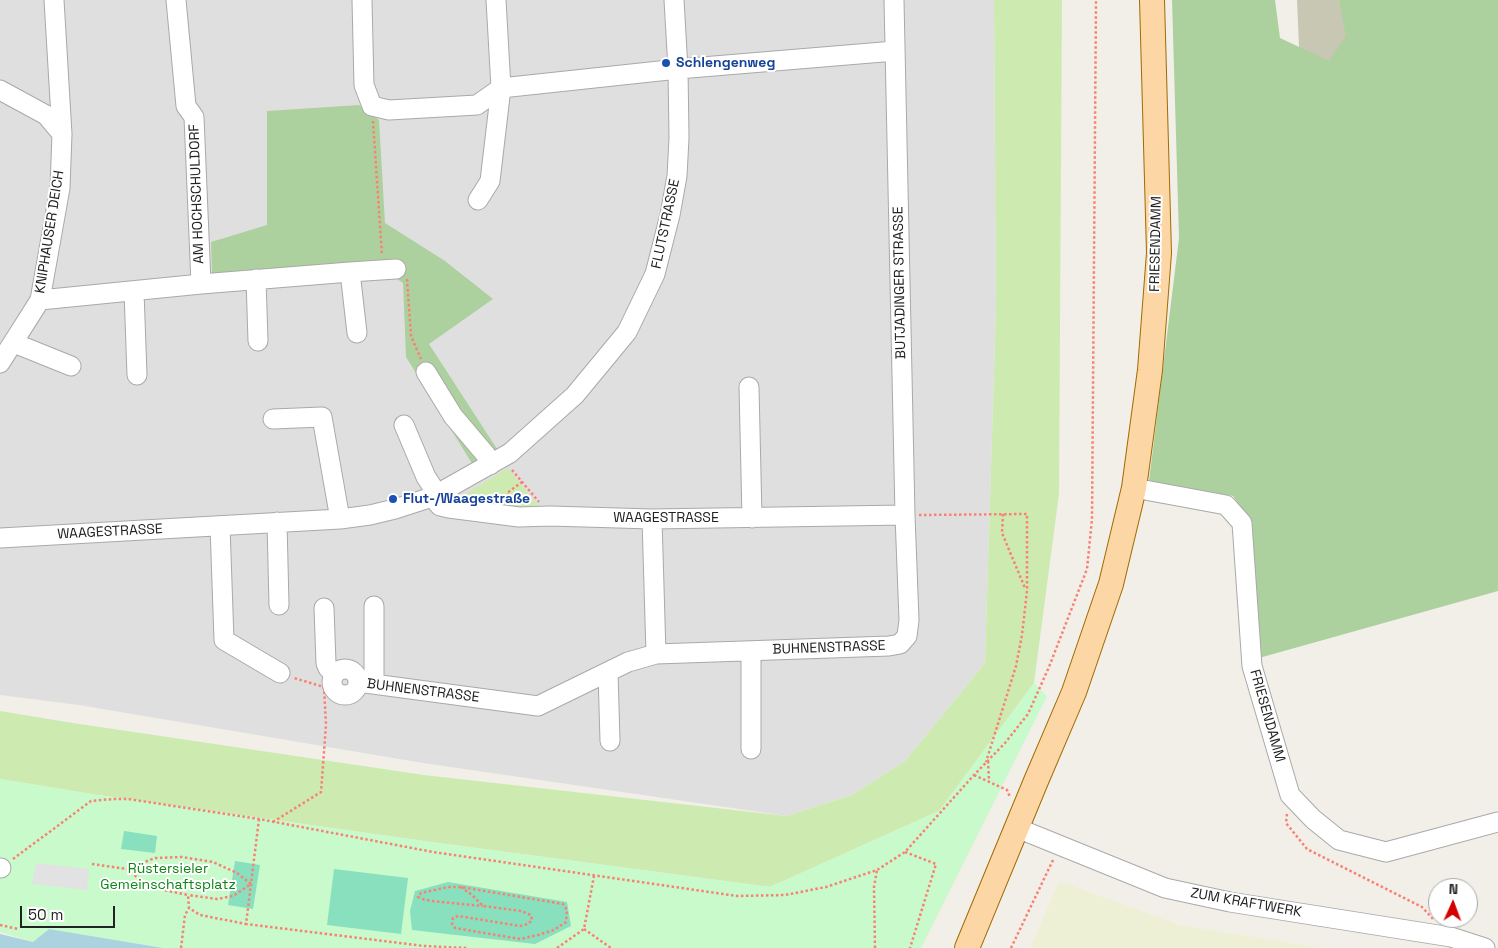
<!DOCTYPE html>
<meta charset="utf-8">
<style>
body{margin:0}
#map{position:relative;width:1498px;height:948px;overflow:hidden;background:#f2efe9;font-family:"Space Grotesk",sans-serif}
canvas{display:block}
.north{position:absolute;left:1428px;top:878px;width:50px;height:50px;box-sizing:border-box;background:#fff;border:1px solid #a7a7a7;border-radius:50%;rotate:2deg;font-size:14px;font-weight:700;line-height:20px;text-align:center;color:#222}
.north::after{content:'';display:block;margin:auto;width:18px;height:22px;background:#d40000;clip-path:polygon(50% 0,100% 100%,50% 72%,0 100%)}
.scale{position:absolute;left:20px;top:906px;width:95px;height:22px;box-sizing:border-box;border:2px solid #222;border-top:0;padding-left:6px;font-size:15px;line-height:18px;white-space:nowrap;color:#222;-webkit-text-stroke:4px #fff;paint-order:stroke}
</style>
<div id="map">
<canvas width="1498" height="948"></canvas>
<div class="north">N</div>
<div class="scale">50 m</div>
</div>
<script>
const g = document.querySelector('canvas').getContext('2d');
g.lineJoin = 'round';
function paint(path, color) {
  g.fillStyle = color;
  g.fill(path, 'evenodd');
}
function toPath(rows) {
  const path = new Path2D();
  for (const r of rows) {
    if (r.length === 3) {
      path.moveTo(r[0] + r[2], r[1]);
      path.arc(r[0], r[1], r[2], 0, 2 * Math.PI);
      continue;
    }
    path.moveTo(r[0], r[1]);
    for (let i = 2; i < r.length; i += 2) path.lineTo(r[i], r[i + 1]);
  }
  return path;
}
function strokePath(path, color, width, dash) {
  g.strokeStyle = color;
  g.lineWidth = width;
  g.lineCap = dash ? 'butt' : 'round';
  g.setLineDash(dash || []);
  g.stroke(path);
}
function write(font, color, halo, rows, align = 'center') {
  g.font = font + ' "Space Grotesk",sans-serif';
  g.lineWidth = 4;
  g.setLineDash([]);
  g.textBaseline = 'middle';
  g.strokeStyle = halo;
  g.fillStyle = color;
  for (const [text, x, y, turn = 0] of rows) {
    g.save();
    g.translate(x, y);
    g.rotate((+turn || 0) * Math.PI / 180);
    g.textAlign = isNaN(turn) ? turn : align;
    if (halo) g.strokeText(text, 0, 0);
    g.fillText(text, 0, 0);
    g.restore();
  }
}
paint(toPath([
 [0,0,994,0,996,306,985,663,905,761,852,795,787,816,423,763,79,705,0,695]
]), '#e0dfdf');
paint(toPath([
 [1297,0,1498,0,1498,17,1300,69]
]), '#c7c7b4');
paint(toPath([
 [1059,881,1180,925,1321,948,1030,948]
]), '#eef0d5');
paint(toPath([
 [994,0,1062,0,1059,494,1034,683,939,811,770,887,431,842,91,794,0,779,0,711,73,723,424,775,787,816,852,795,905,761,985,663,996,306],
 [508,468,544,513,458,507,458,498]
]), '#cdebb0');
paint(toPath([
 [1172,0,1275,0,1280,38,1329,61,1346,36,1339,0,1498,0,1498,591,1259,658,1252,522,1233,496,1149,481,1179,238],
 [359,105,379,120,385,223,445,261,493,299,429,344,499,452,473,465,406,357,403,283,375,264,212,275,211,242,267,225,267,111]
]), '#add19e');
paint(toPath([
 [1034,683,1047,696,921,948,163,948,49,929,33,942,0,932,0,779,91,794,431,842,770,887,939,811]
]), '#c8facc');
paint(toPath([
 [124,831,157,836,155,853,121,849],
 [235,861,260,865,253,909,228,905],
 [334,869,408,878,401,934,327,925],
 [448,882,567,902,571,926,535,944,412,930,410,911,415,891]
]), '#88e0be');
paint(toPath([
 [36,863,89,869,87,890,32,884]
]), '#e2e2e2');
paint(toPath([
 [49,929,163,948,0,948,0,934,33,942]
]), '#aad3df');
const minor = toPath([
 [176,0,186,106,194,117,201,284],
 [362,0,364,85,372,106,389,110,477,105,501,88,678,69,895,51],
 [0,90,46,115,62,134],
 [478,200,490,181,501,88,496,0],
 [350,272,396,269],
 [256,279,258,341],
 [134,291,137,375],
 [40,300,201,284,350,272,357,333],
 [14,343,71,366],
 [0,363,40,300,60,188,62,134,54,0],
 [426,372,453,416,486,455,490,465],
 [749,387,752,518],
 [273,419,322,417,340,519],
 [404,425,426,477,437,494],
 [1134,488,1226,505,1242,523,1252,666,1290,795,1313,819,1339,840,1386,852,1498,822],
 [432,497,440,506,449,508,519,517,550,516,652,519,905,515],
 [652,519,656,654],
 [277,522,279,605],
 [220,526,224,640,280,673],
 [0,538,340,519,370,515,395,509,432,497,510,453,575,395,627,332,655,274,670,215,677,176,679,138,678,69,674,0],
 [374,606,374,684],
 [324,608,326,663,328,668,335,674],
 [345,682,13],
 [608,672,610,741],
 [358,682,538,706,628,662,656,654,889,646,900,644,907,636,909,620,905,515,894,0],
 [751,749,751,651],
 [1017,828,1165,888,1230,902,1451,937,1485,948],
 [0,868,1,868]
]);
const major = toPath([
 [967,948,1036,781,1074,692,1111,584,1134,488,1150,370,1159,253,1152,0]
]);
strokePath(minor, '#a9a9a9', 21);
strokePath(major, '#a06b00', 26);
strokePath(toPath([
 [373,121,382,255],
 [407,279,411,336,421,359],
 [512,470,539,502],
 [512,500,507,493,522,482],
 [1003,514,1002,533,1025,588],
 [919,515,1027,514,1027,591,1022,635,1016,666,986,762],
 [988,761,989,781],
 [974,775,1007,790,1010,797],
 [1287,814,1286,823,1307,849,1422,907,1433,919],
 [259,819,246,924,424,946,467,948],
 [273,822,321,792,326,725,324,687,294,678],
 [905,852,936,864,910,948],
 [13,859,91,801,113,799,128,799,259,819,433,852,737,896,785,895,826,887,877,870,905,852,974,775,1005,743,1028,714,1049,667,1087,569,1092,519,1096,0],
 [92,864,127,869,149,887,188,895,189,908,200,915,246,924],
 [127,869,155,858,182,857,213,862,237,873,251,884,233,896,217,899,188,895],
 [461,887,472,895,483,906,521,911,531,915,532,920,528,924,520,926,458,916,453,918,452,924,455,928,520,939,538,935,554,930,566,922,567,910,563,904,461,887,448,887,421,893,418,897,422,899,432,901,483,906],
 [0,925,18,929],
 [584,929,611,948],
 [181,948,185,915,189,908],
 [557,948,584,929,594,876],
 [875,948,874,887,877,870],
 [1011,948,1054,858]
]), '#fa8072', 2.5, [2.5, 2.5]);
strokePath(minor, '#fff', 19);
strokePath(major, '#fcd6a4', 24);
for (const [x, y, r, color] of [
 [666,63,5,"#1a4fb4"],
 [393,499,5,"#1a4fb4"]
]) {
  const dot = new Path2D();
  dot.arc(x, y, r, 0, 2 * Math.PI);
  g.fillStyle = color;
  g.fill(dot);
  strokePath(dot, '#fff', 2);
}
write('bold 14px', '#164399', '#fff', [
 ["Schlengenweg",676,63],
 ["Flut-/Waagestraße",403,499]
], 'left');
write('14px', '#222', '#fff', [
 ["AM HOCHSCHULDORF",197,194,-92],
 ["FLUTSTRASSE",666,224,-78],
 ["KNIPHAUSER DEICH",50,232,-81],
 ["FRIESENDAMM",1156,244,-89],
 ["BUTJADINGER STRASSE",900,283,-91],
 ["WAAGESTRASSE",666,518],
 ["WAAGESTRASSE",110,532,-3],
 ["BUHNENSTRASSE",829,648,-2],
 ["BUHNENSTRASSE",423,691,7],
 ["FRIESENDAMM",1267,716,74],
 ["ZUM KRAFTWERK",1246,903,10]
]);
write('14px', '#0c8416', '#fff', [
 ["Rüstersieler",168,869],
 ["Gemeinschaftsplatz",168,885]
]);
</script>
